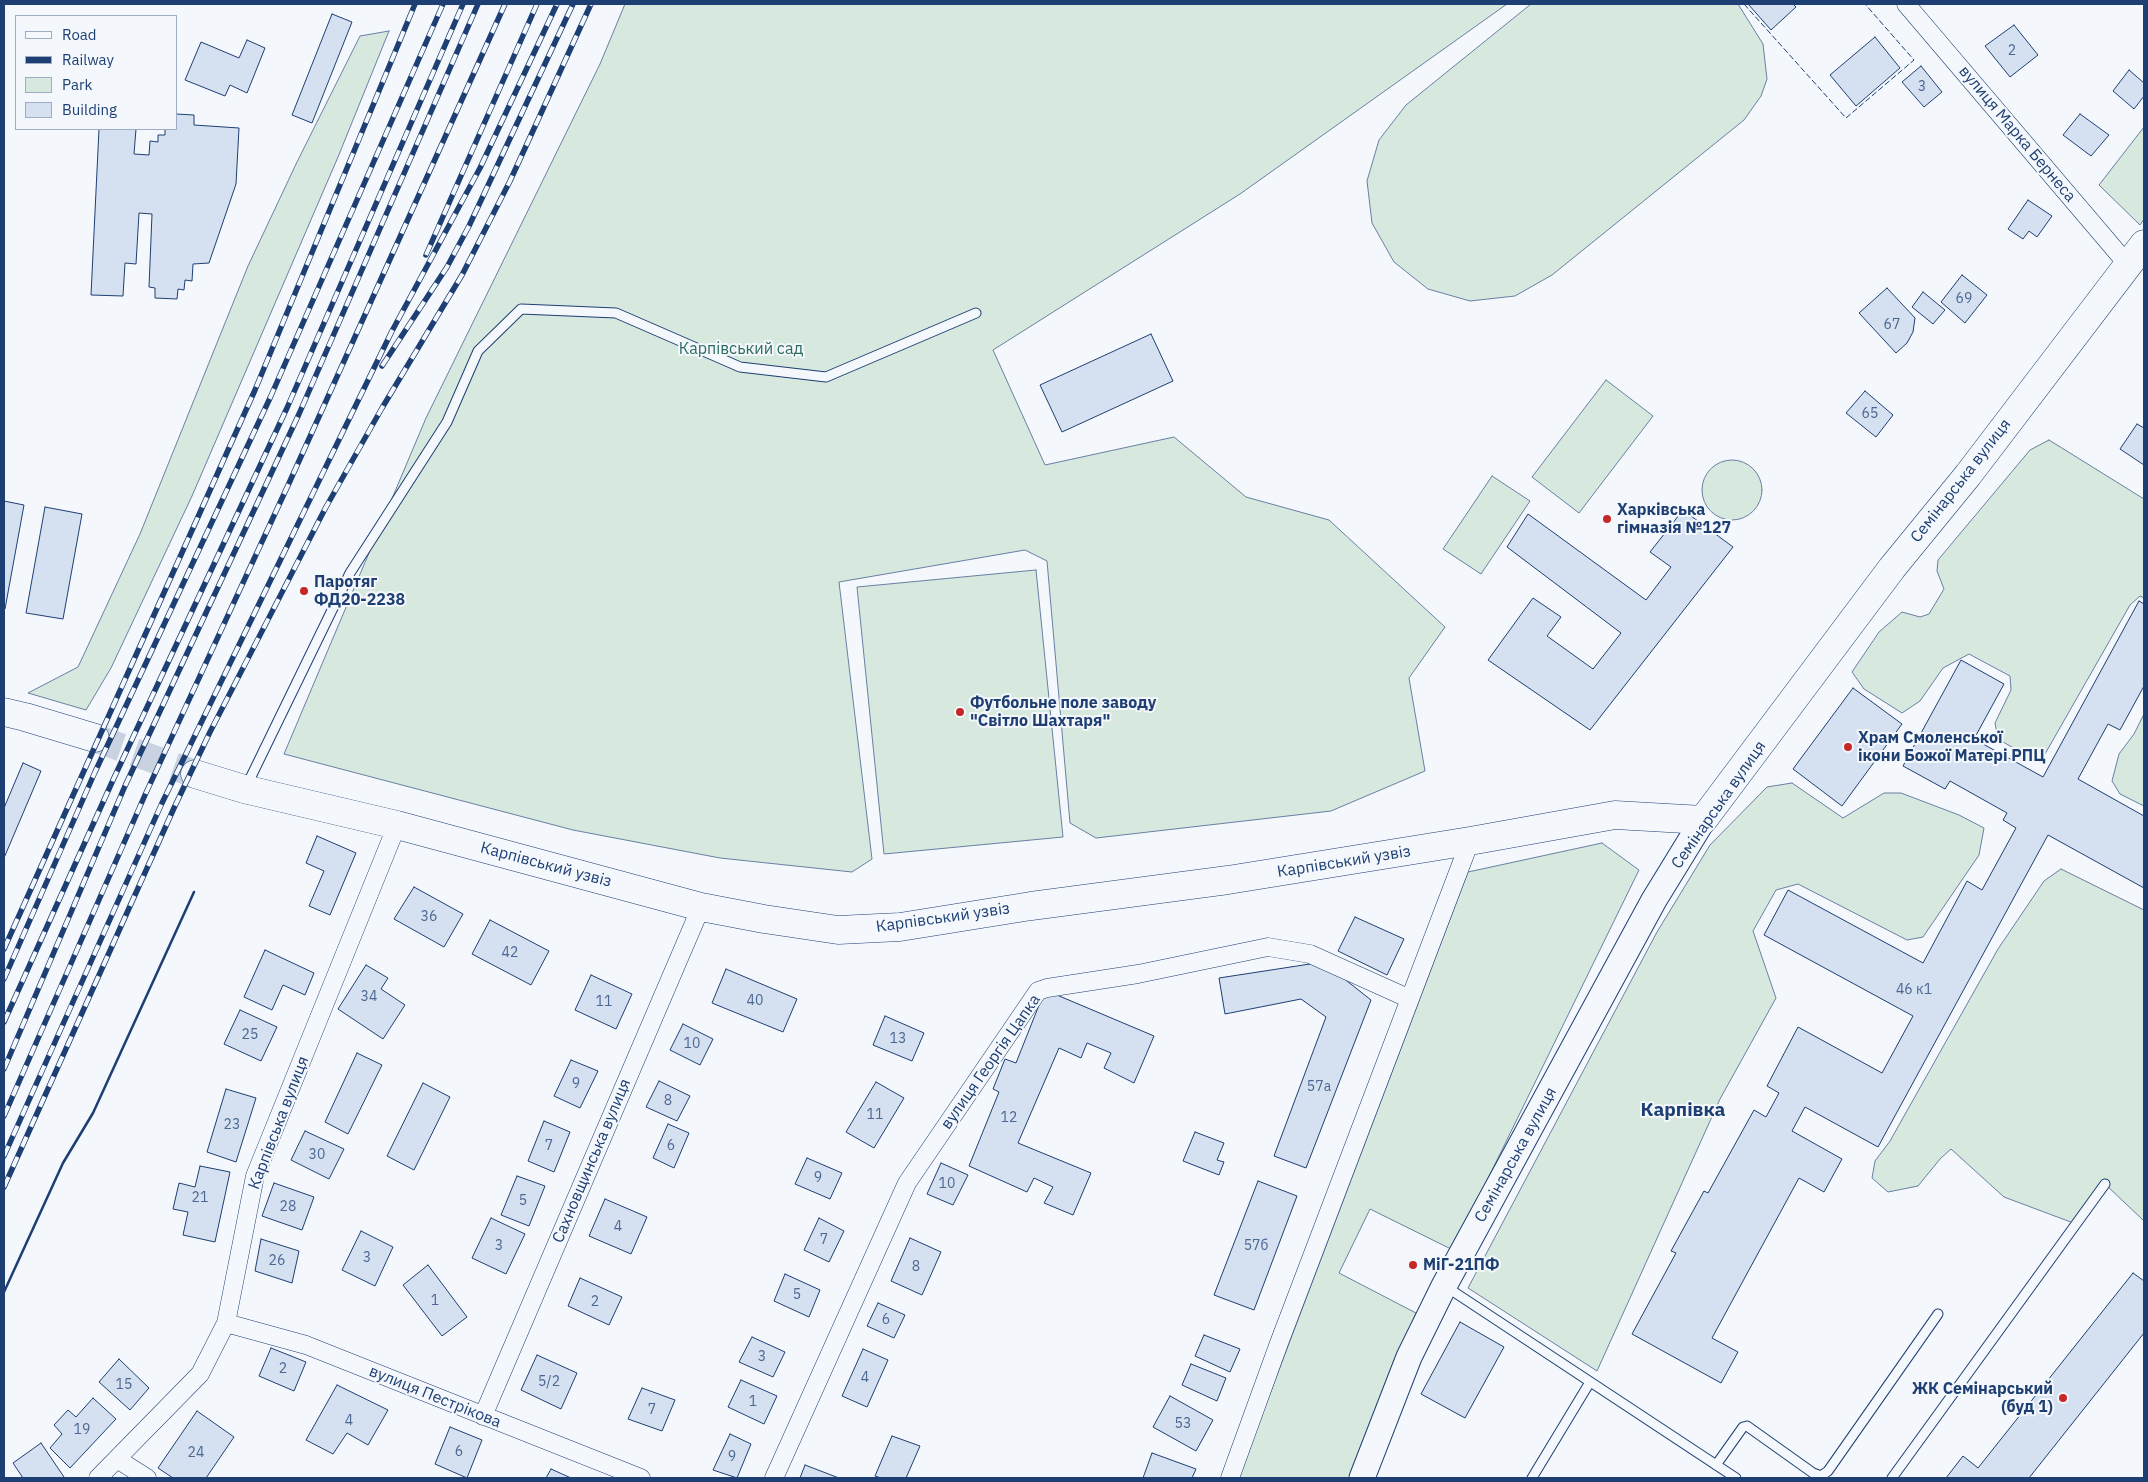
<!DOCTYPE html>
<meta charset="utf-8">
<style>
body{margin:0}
#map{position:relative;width:2148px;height:1482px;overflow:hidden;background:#f4f7fb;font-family:"IBM Plex Sans",sans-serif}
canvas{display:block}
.frame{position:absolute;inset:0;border:5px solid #1d3f73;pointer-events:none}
.legend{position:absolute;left:15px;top:15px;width:162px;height:115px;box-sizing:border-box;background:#f4f7fb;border:1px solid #9eadc5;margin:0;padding:6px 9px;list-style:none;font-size:15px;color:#1d3f73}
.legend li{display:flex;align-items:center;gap:10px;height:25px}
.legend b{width:25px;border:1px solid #9eadc5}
</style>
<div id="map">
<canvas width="2148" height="1482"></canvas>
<div class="frame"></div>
<ul class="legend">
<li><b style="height:6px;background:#f4f7fb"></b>Road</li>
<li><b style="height:6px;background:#1d3f73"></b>Railway</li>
<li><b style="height:14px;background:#d7e8df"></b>Park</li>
<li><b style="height:14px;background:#d5e0f0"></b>Building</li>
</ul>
</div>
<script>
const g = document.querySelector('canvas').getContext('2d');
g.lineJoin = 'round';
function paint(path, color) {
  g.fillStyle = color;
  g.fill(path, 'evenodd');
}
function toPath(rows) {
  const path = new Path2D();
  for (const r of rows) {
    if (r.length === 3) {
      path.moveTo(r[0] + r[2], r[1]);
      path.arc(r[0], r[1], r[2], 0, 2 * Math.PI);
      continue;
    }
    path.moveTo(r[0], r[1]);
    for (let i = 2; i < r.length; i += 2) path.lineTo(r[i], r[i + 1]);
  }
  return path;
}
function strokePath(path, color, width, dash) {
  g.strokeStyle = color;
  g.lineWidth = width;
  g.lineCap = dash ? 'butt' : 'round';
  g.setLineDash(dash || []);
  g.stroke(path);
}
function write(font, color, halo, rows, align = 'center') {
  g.font = font + ' "IBM Plex Sans",sans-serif';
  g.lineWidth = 4;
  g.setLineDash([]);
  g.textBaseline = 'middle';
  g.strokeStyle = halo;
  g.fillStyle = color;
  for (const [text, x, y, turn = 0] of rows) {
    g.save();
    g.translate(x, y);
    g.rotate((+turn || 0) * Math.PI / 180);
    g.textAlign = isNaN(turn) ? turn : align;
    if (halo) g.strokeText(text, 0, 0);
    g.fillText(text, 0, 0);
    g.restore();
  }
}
const green = toPath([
 [625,4,1507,4,1240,194,993,350,1045,465,1174,437,1246,497,1329,520,1445,627,1409,678,1425,771,1331,811,1096,838,1070,823,1047,561,1025,550,839,582,872,859,852,872,720,858,573,830,284,754,426,418,600,64,625,4],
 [1531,4,1738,4,1763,44,1767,79,1761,96,1744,120,1552,275,1515,296,1470,301,1428,289,1394,262,1372,223,1367,181,1379,140,1406,105,1531,4],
 [389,31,338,157,192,496,111,668,86,710,28,693,78,667,140,534,248,266,297,162,360,36,389,31],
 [2144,127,2144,219,2140,225,2099,185,2144,127],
 [1606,380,1653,416,1579,513,1532,477,1606,380],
 [2049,440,2144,499,2144,598,2140,596,2130,605,2045,754,2036,761,1998,739,1995,723,2011,690,2010,676,1969,654,1943,668,1920,701,1902,713,1864,689,1852,672,1879,632,1902,612,1920,617,1929,614,1944,589,1937,571,1938,560,2030,450,2049,440],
 [1732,490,30],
 [1492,476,1530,501,1481,574,1443,549,1492,476],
 [1036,570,1063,837,884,854,857,587,1036,570],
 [2144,714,2144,806,2120,794,2112,781,2119,754,2134,734,2144,714],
 [1792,783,1843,818,1884,793,1901,793,1959,815,1984,828,1979,855,1923,937,1907,940,1798,884,1776,890,1753,931,1776,998,1720,1099,1597,1371,1468,1288,1657,932,1710,845,1767,787,1792,783],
 [1602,843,1639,870,1453,1250,1370,1209,1339,1273,1416,1313,1349,1478,1238,1478,1468,872,1602,843],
 [2061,869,2144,910,2144,1221,2105,1184,2076,1224,2004,1197,1951,1149,1940,1159,1918,1186,1888,1192,1872,1178,1875,1161,1890,1141,1998,949,2044,881,2061,869]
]);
paint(green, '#d7e8df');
strokePath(green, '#687fa3', 1);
const building = toPath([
 [1748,4,1793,4,1796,7,1771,30,1748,4],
 [332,14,352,22,312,123,292,115,332,14],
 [2014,25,2038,55,2010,77,1985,46,2014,25],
 [1875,37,1900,68,1856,106,1830,75,1875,37],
 [247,40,265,48,247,93,230,85,225,96,185,80,201,42,239,58,247,40],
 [1921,66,1942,92,1924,107,1902,82,1921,66],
 [2129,70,2144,83,2144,96,2134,109,2113,91,2129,70],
 [176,114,194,115,194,125,239,128,236,184,209,263,193,264,192,281,185,280,184,290,178,289,177,299,155,298,155,288,149,287,152,214,139,213,136,264,125,263,123,296,91,295,99,129,136,129,134,154,149,155,150,141,158,142,158,135,165,135,165,129,176,129,176,114],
 [2080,114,2109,135,2091,156,2063,135,2080,114],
 [2028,200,2052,216,2037,237,2029,231,2023,239,2008,229,2028,200],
 [1962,275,1987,295,1965,323,1941,302,1962,275],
 [1887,288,1915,318,1913,332,1907,343,1896,353,1859,313,1887,288],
 [1923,292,1945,310,1933,324,1912,307,1923,292],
 [1151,334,1173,381,1062,432,1040,385,1151,334],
 [1865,391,1893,415,1876,437,1846,413,1865,391],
 [2137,424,2144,428,2144,465,2120,449,2137,424],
 [4,501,24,505,5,609,4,609,4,501],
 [45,507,82,514,63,619,26,613,45,507],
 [1683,510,1733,547,1590,730,1488,660,1533,598,1561,617,1547,636,1593,669,1621,633,1507,547,1528,514,1646,600,1671,567,1650,552,1683,510],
 [2139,601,2144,604,2144,686,2120,730,2108,724,2078,779,2144,816,2144,888,2048,835,1878,1147,1805,1107,1792,1131,1842,1159,1824,1192,1799,1178,1712,1338,1738,1352,1721,1383,1632,1334,1676,1253,1671,1251,1704,1191,1708,1193,1754,1110,1766,1117,1779,1093,1767,1086,1798,1027,1882,1073,1913,1016,1764,935,1788,890,1923,963,1967,881,1982,890,2016,828,2003,820,2007,813,1950,781,1945,789,1903,766,1961,660,2004,684,1974,739,2043,777,2139,601],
 [1853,688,1902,724,1842,806,1793,769,1853,688],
 [23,763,41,771,4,858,4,808,23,763],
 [317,836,356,853,330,915,309,906,324,871,306,863,317,836],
 [414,887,463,914,444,947,394,919,414,887],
 [1355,917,1404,939,1387,975,1338,951,1355,917],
 [490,920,549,951,531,985,472,954,490,920],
 [265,950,314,973,305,995,283,985,272,1010,244,997,265,950],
 [1323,962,1371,1000,1306,1168,1274,1156,1326,1017,1301,999,1225,1014,1219,978,1323,962],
 [366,965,388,978,381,989,405,1005,383,1039,338,1009,366,965],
 [726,969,797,999,783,1032,712,1003,726,969],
 [591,975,632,994,616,1029,575,1010,591,975],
 [1045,990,1154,1036,1134,1083,1104,1068,1111,1053,1087,1043,1081,1058,1059,1048,1018,1143,1091,1173,1073,1215,1044,1203,1053,1187,1034,1178,1027,1192,969,1166,999,1092,993,1089,1005,1059,1016,1063,1045,990],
 [240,1010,277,1027,261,1061,224,1044,240,1010],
 [885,1016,924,1033,912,1061,873,1045,885,1016],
 [683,1024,713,1039,700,1065,670,1050,683,1024],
 [357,1053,382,1065,348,1134,325,1122,357,1053],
 [571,1060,598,1071,580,1108,554,1096,571,1060],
 [659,1081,690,1096,677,1121,646,1107,659,1081],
 [876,1082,904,1098,874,1148,846,1132,876,1082],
 [423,1083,450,1097,414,1170,387,1156,423,1083],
 [226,1089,256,1098,236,1162,207,1152,226,1089],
 [544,1121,570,1132,554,1172,528,1161,544,1121],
 [668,1124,689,1133,674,1168,653,1158,668,1124],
 [305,1131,344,1149,329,1179,291,1160,305,1131],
 [1195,1132,1224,1143,1217,1160,1224,1162,1219,1175,1183,1161,1195,1132],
 [807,1158,842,1173,830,1199,795,1184,807,1158],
 [941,1163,968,1175,953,1205,927,1194,941,1163],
 [200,1166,230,1172,215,1242,183,1235,188,1212,173,1209,179,1183,195,1187,200,1166],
 [517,1176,545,1186,529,1226,501,1215,517,1176],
 [1258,1181,1297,1196,1254,1310,1214,1295,1258,1181],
 [274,1183,314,1197,302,1230,262,1216,274,1183],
 [605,1199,647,1217,631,1254,589,1236,605,1199],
 [491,1218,525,1234,506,1274,472,1258,491,1218],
 [819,1218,844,1231,829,1262,804,1250,819,1218],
 [361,1231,393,1247,375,1286,342,1270,361,1231],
 [910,1238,941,1252,922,1295,891,1281,910,1238],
 [261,1239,299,1251,292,1283,255,1271,261,1239],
 [428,1265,467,1317,442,1336,403,1285,428,1265],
 [2133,1273,2144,1281,2144,1333,2029,1478,1946,1478,1963,1456,1978,1468,2133,1273],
 [785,1274,820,1290,809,1317,774,1301,785,1274],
 [580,1278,622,1297,609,1325,568,1306,580,1278],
 [878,1303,905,1315,894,1338,867,1326,878,1303],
 [1460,1322,1504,1347,1465,1418,1421,1394,1460,1322],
 [1204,1335,1240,1349,1230,1372,1195,1356,1204,1335],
 [752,1337,785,1352,773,1377,739,1362,752,1337],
 [271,1348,306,1362,294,1391,259,1376,271,1348],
 [863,1349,888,1360,867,1407,842,1396,863,1349],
 [537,1355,577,1373,561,1409,521,1390,537,1355],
 [119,1359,149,1388,130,1410,99,1382,119,1359],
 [1191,1364,1226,1378,1217,1401,1182,1385,1191,1364],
 [741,1380,777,1396,764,1424,728,1407,741,1380],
 [337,1385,388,1410,368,1445,347,1433,333,1454,306,1440,337,1385],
 [642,1388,675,1400,662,1431,628,1419,642,1388],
 [1170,1396,1213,1420,1196,1451,1153,1427,1170,1396],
 [93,1398,116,1419,70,1468,50,1448,62,1434,54,1425,68,1410,76,1417,93,1398],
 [197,1411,234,1437,206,1478,173,1478,158,1468,197,1411],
 [450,1427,482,1440,467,1478,435,1464,450,1427],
 [730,1434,751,1444,737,1478,713,1470,730,1434],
 [892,1436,920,1446,906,1478,881,1478,875,1476,892,1436],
 [41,1443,64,1477,62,1478,23,1478,13,1463,41,1443],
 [1152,1453,1196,1469,1192,1478,1143,1478,1152,1453],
 [805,1465,839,1478,800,1478,805,1465],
 [551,1469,571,1478,546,1478,551,1469]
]);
paint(building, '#d5e0f0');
strokePath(building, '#1d3f73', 1);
strokePath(toPath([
 [95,738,195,774]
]), '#c9d2e0', 28, [28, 14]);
const service = toPath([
 [246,787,350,573,447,422,478,351,521,309,616,313,740,367,826,377,976,313],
 [1445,1286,1736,1478],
 [1716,1465,1743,1427,1747,1426,1813,1473,1821,1476,1828,1471,1938,1314],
 [1532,1478,1590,1382],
 [1892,1478,2105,1184]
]);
const minor = toPath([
 [1906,4,2128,265],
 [226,1323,306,1345,641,1478],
 [483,1416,701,907],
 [117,1459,147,1478],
 [98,1478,200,1374,226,1323,255,1176,397,825],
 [774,1478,907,1183,1038,991,1047,988,1138,974,1268,947,1310,954,1410,999],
 [1230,1478,1279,1343,1470,841]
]);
const secondary = toPath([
 [1362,1478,1409,1357,1444,1286,1654,900,1703,820]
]);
const primary = toPath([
 [4,712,25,717,95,738],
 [195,774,244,789,397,825,701,907,764,919,838,930,900,927,1031,906,1228,880,1470,841,1615,815,1703,820,1892,568,1968,475,2144,244]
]);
strokePath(service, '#1d3f73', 11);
strokePath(minor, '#1d3f73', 19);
strokePath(secondary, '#1d3f73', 27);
strokePath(primary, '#1d3f73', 29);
strokePath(service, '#f4f7fb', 9);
strokePath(minor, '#f4f7fb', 18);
strokePath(secondary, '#f4f7fb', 25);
strokePath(primary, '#f4f7fb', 28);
const rail = toPath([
 [426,255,537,4],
 [382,366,447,267,469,226,573,4],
 [4,949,255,390,415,4],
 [4,979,95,772,270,398,443,4],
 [4,1022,113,780,287,408,463,4],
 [4,1069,125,786,299,414,478,4],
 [4,1116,145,795,290,481,505,4],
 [4,1156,162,803,392,331,480,168,557,4],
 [4,1187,174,808,210,732,326,507,382,408,462,275,510,181,591,4]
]);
strokePath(rail, '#1d3f73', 5.5);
strokePath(rail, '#f4f7fb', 4, [11]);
strokePath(toPath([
 [1744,4,1846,118,1914,60,1865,4]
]), '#1d3f73', 1, [6, 2.5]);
strokePath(toPath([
 [4,1292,63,1163,93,1113,194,892]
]), '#1d3f73', 2.5);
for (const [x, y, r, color] of [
 [1607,519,5,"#c62828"],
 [304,591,5,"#c62828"],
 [960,712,5,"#c62828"],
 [1848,747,5,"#c62828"],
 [1413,1265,5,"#c62828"],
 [2063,1398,5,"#c62828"]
]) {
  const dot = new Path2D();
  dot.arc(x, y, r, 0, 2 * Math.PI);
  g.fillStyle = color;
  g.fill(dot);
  strokePath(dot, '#f4f7fb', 2);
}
write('14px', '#4b6792', null, [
 ["2",2012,51],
 ["3",1922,87],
 ["69",1964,299],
 ["67",1892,325],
 ["65",1870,414],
 ["36",429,917],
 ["42",510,953],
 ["46 к1",1914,990],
 ["34",369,997],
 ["40",755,1001],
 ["11",604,1002],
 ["25",250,1035],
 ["13",898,1039],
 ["10",692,1044],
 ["9",576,1084],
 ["57а",1319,1087],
 ["8",668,1101],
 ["11",875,1115],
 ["12",1009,1118],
 ["23",232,1125],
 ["7",549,1146],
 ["6",671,1146],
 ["30",317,1155],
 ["9",818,1178],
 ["10",947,1184],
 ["21",200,1198],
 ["5",523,1201],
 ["28",288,1207],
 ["4",618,1227],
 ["7",824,1240],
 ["3",499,1246],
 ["57б",1256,1246],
 ["3",367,1258],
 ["26",277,1261],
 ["8",916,1267],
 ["5",797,1295],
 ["1",435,1301],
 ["2",595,1302],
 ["6",886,1320],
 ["3",762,1357],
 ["2",283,1369],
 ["4",865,1378],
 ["5/2",549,1382],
 ["15",124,1385],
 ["1",753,1402],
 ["7",652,1410],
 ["4",349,1421],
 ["53",1183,1424],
 ["19",82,1430],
 ["6",459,1452],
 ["24",196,1453],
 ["9",732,1457]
]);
write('16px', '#1d3f73', '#f4f7fb', [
 ["вулиця Марка Бернеса",2017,134,50],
 ["Семінарська вулиця",1961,481,-52],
 ["Семінарська вулиця",1719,805,-55],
 ["Карпівський узвіз",1344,862,-9],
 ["Карпівський узвіз",546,865,15],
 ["Карпівський узвіз",943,918,-8],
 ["вулиця Георгія Цапка",991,1062,-55],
 ["Карпівська вулиця",279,1123,-69],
 ["Семінарська вулиця",1516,1155,-61],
 ["Сахновщинська вулиця",592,1161,-67],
 ["вулиця Пестрікова",435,1397,22]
]);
write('16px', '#2c6c60', '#f4f7fb', [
 ["Карпівський сад",741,349]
]);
write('bold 16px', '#1d3f73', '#f4f7fb', [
 ["Харківська",1617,510],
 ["гімназія №127",1617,528],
 ["Паротяг",314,582],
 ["ФД20-2238",314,600],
 ["Футбольне поле заводу",970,703],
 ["\"Світло Шахтаря\"",970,721],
 ["Храм Смоленської",1858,738],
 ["ікони Божої Матері РПЦ",1858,756],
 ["МіГ-21ПФ",1423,1265],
 ["ЖК Семінарський",2053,1389,"right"],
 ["(буд 1)",2053,1407,"right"]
], 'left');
write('bold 19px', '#1d3f73', '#f4f7fb', [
 ["Карпівка",1683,1111]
]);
</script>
